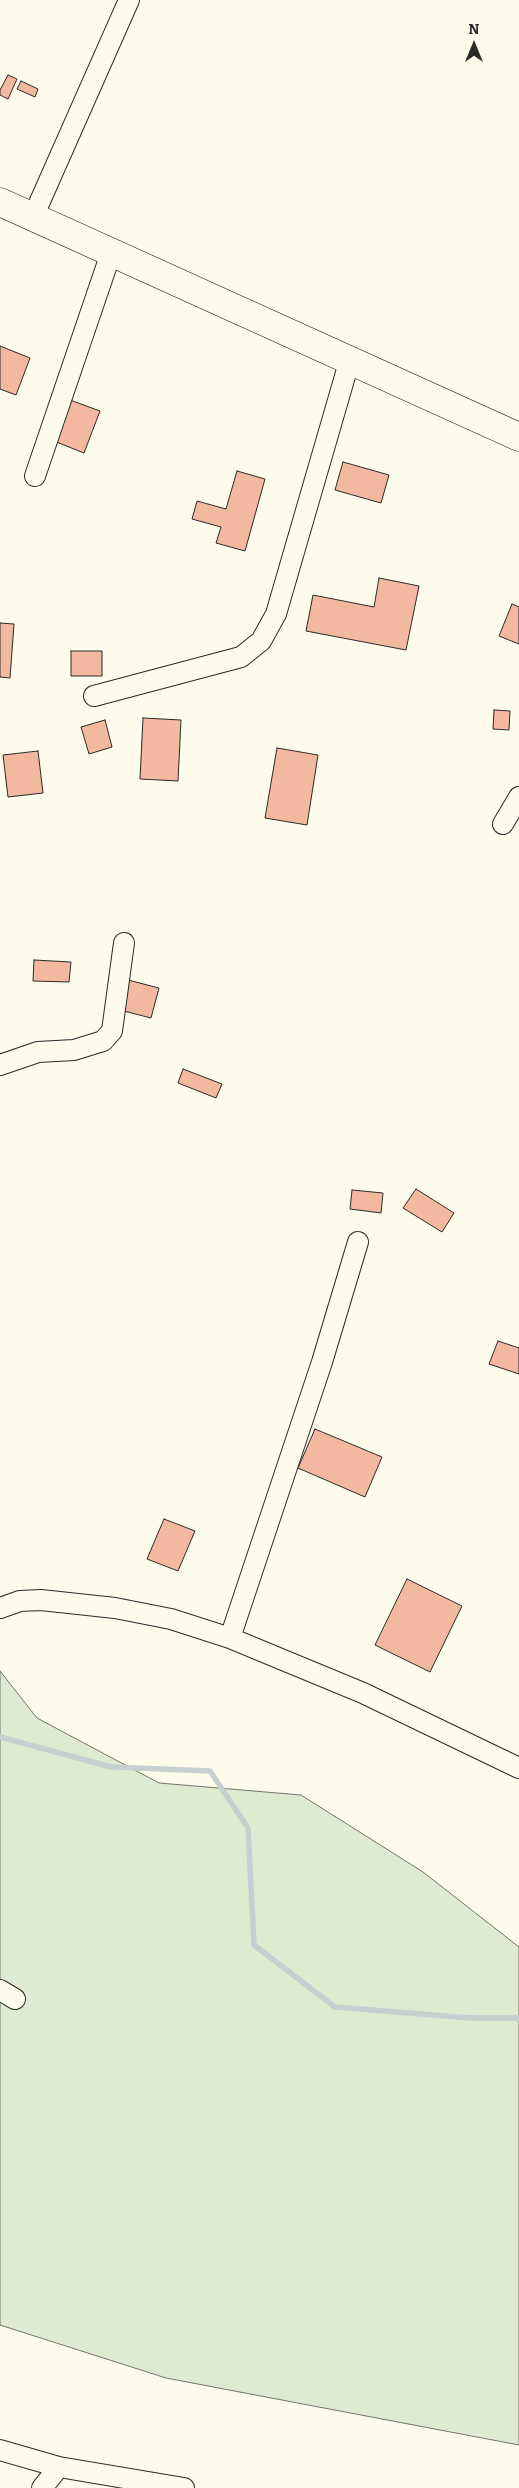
<!DOCTYPE html>
<style>
body{margin:0}
#map{position:relative;width:519px;height:2488px;overflow:hidden;background:#fdfbea;font-family:Bitter,serif}
canvas{display:block}
.north{position:absolute;left:449px;top:20px;width:50px;height:50px;-webkit-text-stroke:4px #fdfbea;paint-order:stroke;rotate:0deg;font-size:14px;font-weight:700;line-height:20px;text-align:center;color:#2b2b2b}
.north::after{content:'';display:block;margin:auto;width:18px;height:22px;background:#2b2b2b;clip-path:polygon(50% 0,100% 100%,50% 72%,0 100%)}
</style>
<div id="map">
<canvas width="519" height="2488"></canvas>
<div class="north">N</div>
</div>
<script>
const g = document.querySelector('canvas').getContext('2d');
g.lineJoin = 'round';
function paint(path, color) {
  g.fillStyle = color;
  g.fill(path, 'evenodd');
}
function toPath(rows) {
  const path = new Path2D();
  for (const r of rows) {
    path.moveTo(r[0], r[1]);
    for (let i = 2; i < r.length; i += 2) path.lineTo(r[i], r[i + 1]);
  }
  return path;
}
function strokePath(path, color, width, dash) {
  g.strokeStyle = color;
  g.lineWidth = width;
  g.lineCap = dash ? 'butt' : 'round';
  g.setLineDash(dash || []);
  g.stroke(path);
}
const green = toPath([
 [0,1671,37,1718,159,1783,301,1795,423,1872,519,1947,519,2445,166,2378,0,2325,0,1671]
]);
paint(green, '#deebd1');
strokePath(green, '#74746e', 1);
strokePath(toPath([
 [0,1737,111,1767,210,1771,248,1828,254,1945,335,2007,471,2018,519,2018]
]), '#c7d0d0', 5.5);
const building = toPath([
 [8,75,17,79,8,99,0,95,0,90,8,75],
 [21,81,38,89,35,97,17,89,21,81],
 [0,346,30,358,16,395,0,389,0,346],
 [70,400,100,411,84,453,54,441,70,400],
 [343,462,389,475,381,503,335,490,343,462],
 [237,471,265,479,245,551,216,543,221,527,192,519,197,501,226,509,237,471],
 [379,578,419,586,406,650,306,631,313,595,374,607,379,578],
 [512,604,519,607,519,644,499,636,512,604],
 [0,623,14,624,10,678,0,677,0,623],
 [71,651,102,651,102,676,71,676,71,651],
 [494,710,510,711,509,730,493,729,494,710],
 [143,718,181,720,178,781,140,779,143,718],
 [105,720,112,747,89,754,81,727,105,720],
 [277,748,318,755,307,825,265,818,277,748],
 [38,751,43,793,8,797,3,755,38,751],
 [34,960,71,962,69,982,33,981,34,960],
 [128,980,159,988,151,1018,120,1010,128,980],
 [183,1069,222,1084,216,1098,178,1083,183,1069],
 [416,1189,454,1213,442,1232,403,1208,416,1189],
 [352,1190,383,1193,381,1213,350,1209,352,1190],
 [498,1341,519,1348,519,1374,489,1364,498,1341],
 [315,1429,382,1457,365,1497,298,1468,315,1429],
 [164,1519,195,1531,178,1571,147,1559,164,1519],
 [407,1579,462,1606,430,1672,375,1645,407,1579]
]);
paint(building, '#f2b8a0');
strokePath(building, '#2b2b2b', 1);
const minor = toPath([
 [33,217,129,0],
 [35,476,111,253],
 [94,696,241,657,261,641,276,614,350,359],
 [503,824,519,797],
 [0,1065,38,1052,74,1050,103,1041,112,1031,124,943],
 [0,1608,20,1601,41,1600,115,1608,171,1619,230,1638,363,1693,519,1768],
 [230,1638,322,1362,358,1242],
 [0,1990,15,1999],
 [0,2450,59,2467,184,2488],
 [42,2488,59,2467]
]);
const highway = toPath([
 [0,202,519,437]
]);
strokePath(minor, '#2b2b2b', 22);
strokePath(highway, '#2b2b2b', 29);
strokePath(minor, '#fdfbea', 20);
strokePath(highway, '#fdfbea', 28);
</script>
